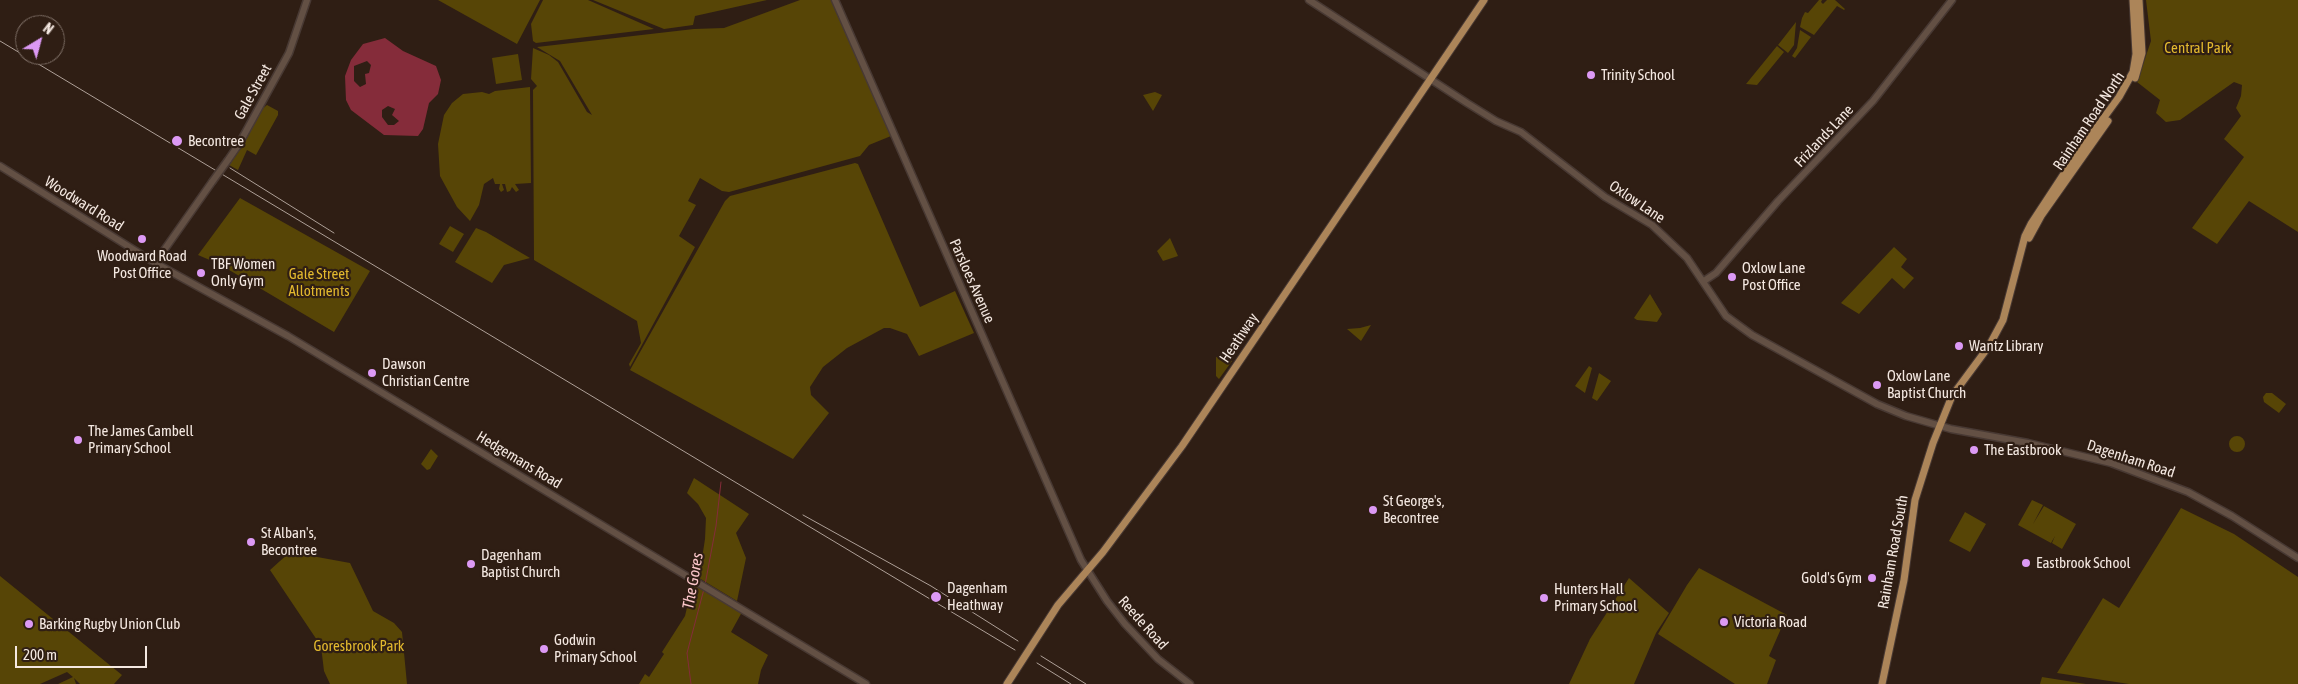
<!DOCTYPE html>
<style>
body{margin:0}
#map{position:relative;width:2298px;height:684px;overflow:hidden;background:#2f1e14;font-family:"Asap Condensed",sans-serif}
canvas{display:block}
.north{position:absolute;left:15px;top:15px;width:50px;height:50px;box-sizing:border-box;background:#2f1e14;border:1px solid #7e6f66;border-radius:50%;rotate:37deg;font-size:14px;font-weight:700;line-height:20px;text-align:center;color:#f4e8e1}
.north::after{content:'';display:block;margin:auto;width:18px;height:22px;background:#dc99f4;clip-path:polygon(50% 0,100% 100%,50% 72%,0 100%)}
.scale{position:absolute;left:15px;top:646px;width:132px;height:22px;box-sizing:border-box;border:2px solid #f4e8e1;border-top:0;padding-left:6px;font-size:15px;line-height:18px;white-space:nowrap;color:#f4e8e1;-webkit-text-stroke:4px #2f1e14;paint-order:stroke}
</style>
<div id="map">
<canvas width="2298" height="684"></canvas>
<div class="north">N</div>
<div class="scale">200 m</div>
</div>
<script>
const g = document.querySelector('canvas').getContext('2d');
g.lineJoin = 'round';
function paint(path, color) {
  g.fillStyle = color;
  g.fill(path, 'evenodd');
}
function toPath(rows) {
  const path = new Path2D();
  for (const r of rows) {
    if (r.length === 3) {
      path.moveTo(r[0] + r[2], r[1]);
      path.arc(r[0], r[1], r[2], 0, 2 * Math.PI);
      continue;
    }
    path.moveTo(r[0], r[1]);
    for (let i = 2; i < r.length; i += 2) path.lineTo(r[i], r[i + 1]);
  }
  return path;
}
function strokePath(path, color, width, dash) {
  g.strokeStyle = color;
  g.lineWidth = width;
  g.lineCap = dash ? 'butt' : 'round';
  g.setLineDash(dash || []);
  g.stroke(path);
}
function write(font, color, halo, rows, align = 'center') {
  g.font = font + ' "Asap Condensed",sans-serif';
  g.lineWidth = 4.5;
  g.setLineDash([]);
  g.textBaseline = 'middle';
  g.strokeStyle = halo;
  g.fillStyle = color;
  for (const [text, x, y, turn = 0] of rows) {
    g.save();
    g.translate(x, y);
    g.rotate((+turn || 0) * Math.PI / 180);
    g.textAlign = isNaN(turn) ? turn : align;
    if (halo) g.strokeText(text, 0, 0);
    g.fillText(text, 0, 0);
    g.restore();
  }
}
paint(toPath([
 [438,0,540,0,517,44],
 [543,0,588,0,654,29,536,43,533,41,531,24],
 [593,0,767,0,695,16,693,25,664,29],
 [800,0,831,0,891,136,869,145,860,156,729,192,722,191,700,178,688,201,696,205,679,236,695,247,630,367,629,364,641,343,637,321,534,260,533,90,537,86,531,79,533,48,549,55,558,62,587,112,592,115,560,61,537,47,694,29,724,28],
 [1819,0,1822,0,1821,2,1823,4,1827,0,1835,0,1845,9,1844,10,1837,6,1814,35,1800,27,1802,18,1805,12,1808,13],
 [2146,0,2298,0,2298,232,2249,201,2217,244,2192,228,2244,157,2224,139,2241,116,2236,108,2241,96,2242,85,2234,82,2180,120,2166,122,2156,113,2160,100,2137,82,2151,41],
 [1796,22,1794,45,1788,53,1778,45],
 [1800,30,1811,37,1795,58,1792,56,1797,48],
 [1777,46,1784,52,1757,85,1746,84],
 [518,54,522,80,496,84,492,58],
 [530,87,531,183,515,184,519,190,516,192,512,187,510,191,507,192,505,184,502,184,504,190,501,192,499,189,500,184,495,184,493,178,484,184,479,205,470,221,457,207,440,176,438,144,444,115,452,103,463,94,482,92,489,94,495,91],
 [1155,92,1162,95,1153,111,1143,95],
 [267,105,278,111,278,115,256,155,247,150,238,170,229,165,242,147,262,109],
 [855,163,858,164,920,307,955,291,974,333,919,356,907,334,890,328,884,328,847,348,823,367,810,387,811,395,829,413,793,459,630,370,725,201,730,196],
 [240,198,370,271,334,332,219,264,198,255],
 [450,226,464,234,453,252,439,244],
 [476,228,486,232,530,258,504,265,492,283,455,262],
 [1170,238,1178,256,1163,261,1157,251],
 [1894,247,1907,259,1901,267,1914,278,1904,289,1892,278,1859,314,1841,303],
 [1650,294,1662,314,1657,322,1637,320,1634,318],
 [1371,325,1361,341,1347,329,1360,328],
 [1216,357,1232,361,1219,379,1216,376],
 [1589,366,1592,368,1585,393,1575,386],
 [1599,373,1611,381,1597,401,1592,398],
 [2266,393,2272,393,2286,404,2279,413,2264,402,2263,397],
 [2237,444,8],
 [431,449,438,456,430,469,427,470,421,464],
 [694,478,749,514,736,533,746,558,737,601,699,578,705,539,706,518,698,504,687,493],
 [2032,500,2043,505,2033,524,2044,506,2076,524,2062,549,2052,543,2055,536,2051,543,2018,525],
 [2181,508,2234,534,2298,577,2298,684,2129,684,2057,673,2103,598,2119,608],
 [1965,512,1986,524,1970,552,1949,541],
 [290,552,350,563,373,611,394,623,402,632,407,684,330,684,324,671,321,646,270,570],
 [1699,568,1787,615,1769,656,1776,660,1767,684,1735,684,1658,634,1687,585],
 [0,576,122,675,114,684,80,684,74,678,76,684,58,684,73,677,67,672,40,684,0,684],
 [1629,578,1669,613,1656,633,1634,684,1569,684,1590,639],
 [696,584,742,612,731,632,768,655,761,670,758,684,639,684,645,674,649,677,664,654,662,652,685,616,690,595],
 [2042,677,2086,684,2040,684]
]), '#574506');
paint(toPath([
 [385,38,403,51,436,66,441,80,438,94,429,103,423,129,418,136,384,135,351,110,346,100,345,76,351,60,363,44],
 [367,61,371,65,369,73,365,74,366,84,360,87,354,81,354,66],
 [388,106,395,109,392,115,399,121,394,125,388,125,382,117,382,110]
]), '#852c3a');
strokePath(toPath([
 [705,585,716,526,721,482],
 [691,684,687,653,704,589]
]), '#852c3a', 1);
const secondary = toPath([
 [835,0,1081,560,1107,601,1125,624,1158,659,1190,684],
 [1309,0,1467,103,1496,121,1521,132,1605,197,1652,225,1687,258,1726,316,1752,335,1877,404,1906,416,1951,429,2028,443,2111,463,2188,492,2232,516,2298,558],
 [228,160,239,144,289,53,307,0],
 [0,166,155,263,288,336,866,684],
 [155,263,212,182],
 [1704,281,1716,273,1778,201,1873,101,1952,0]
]);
const primary = toPath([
 [2135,78,2142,53,2139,0],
 [2029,238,2041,216,2108,121],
 [1007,684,1058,605,1103,552,1182,446,1484,0],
 [1882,684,1904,580,1915,500,1933,443,1952,396,1989,346,2003,320,2025,236,2031,224,2075,157,2119,97,2133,72,2136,54,2133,0]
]);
strokePath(secondary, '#483933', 9);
strokePath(primary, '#483933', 9);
strokePath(secondary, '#635044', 6);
strokePath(primary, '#ac8559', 7);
strokePath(toPath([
 [0,41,1015,650],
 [230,168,334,233],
 [803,515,931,586,1018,641],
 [1041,656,1086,684],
 [1037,663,1071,684]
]), '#aea098', 1);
const secondaryBridge = toPath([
 [212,182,228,160]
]);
strokePath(secondaryBridge, '#483933', 9, []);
strokePath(secondaryBridge, '#635044', 6);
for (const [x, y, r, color] of [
 [1591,75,5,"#dc99f4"],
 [177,141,6,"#dc99f4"],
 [142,239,5,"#dc99f4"],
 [201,273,5,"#dc99f4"],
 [1732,277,5,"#dc99f4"],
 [1959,346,5,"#dc99f4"],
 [372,373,5,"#dc99f4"],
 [1877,385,5,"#dc99f4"],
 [78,440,5,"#dc99f4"],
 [1974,450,5,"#dc99f4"],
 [1373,510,5,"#dc99f4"],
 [251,542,5,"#dc99f4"],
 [2026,563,5,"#dc99f4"],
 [471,564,5,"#dc99f4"],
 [1872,578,5,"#dc99f4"],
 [936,597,6,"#dc99f4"],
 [1544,598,5,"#dc99f4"],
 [1724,622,5,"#dc99f4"],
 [29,624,5,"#dc99f4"],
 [544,649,5,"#dc99f4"]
]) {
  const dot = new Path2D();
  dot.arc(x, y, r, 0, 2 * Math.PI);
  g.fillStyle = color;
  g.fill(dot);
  strokePath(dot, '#2f1e14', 2);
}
write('15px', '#e3b92e', '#2f1e14', [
 ["Central Park",2198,48],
 ["Gale Street",319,274],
 ["Allotments",319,291],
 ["Goresbrook Park",359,646]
]);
write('15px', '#f4e8e1', '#2f1e14', [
 ["Trinity School",1601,75],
 ["Becontree",188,141],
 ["Woodward Road",142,256,"center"],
 ["Post Office",142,273,"center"],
 ["TBF Women",211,264],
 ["Only Gym",211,281],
 ["Oxlow Lane",1742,268],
 ["Post Office",1742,285],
 ["Wantz Library",1969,346],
 ["Dawson",382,364],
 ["Christian Centre",382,381],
 ["Oxlow Lane",1887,376],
 ["Baptist Church",1887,393],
 ["The James Cambell",88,431],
 ["Primary School",88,448],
 ["The Eastbrook",1984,450],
 ["St George's,",1383,501],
 ["Becontree",1383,518],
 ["St Alban's,",261,533],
 ["Becontree",261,550],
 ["Dagenham",481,555],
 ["Baptist Church",481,572],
 ["Eastbrook School",2036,563],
 ["Gold's Gym",1862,578,"right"],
 ["Dagenham",947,588],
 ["Heathway",947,605],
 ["Hunters Hall",1554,589],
 ["Primary School",1554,606],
 ["Victoria Road",1734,622],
 ["Barking Rugby Union Club",39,624],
 ["Godwin",554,640],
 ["Primary School",554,657]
], 'left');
write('15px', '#f4e8e1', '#2f1e14', [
 ["Gale Street",253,92,-61],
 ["Rainham Road North",2089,121,-56],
 ["Frizlands Lane",1824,136,-47],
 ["Oxlow Lane",1637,202,34],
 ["Woodward Road",84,204,32],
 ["Parsloes Avenue",972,281,66],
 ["Heathway",1239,338,-56],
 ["Dagenham Road",2131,459,18],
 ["Hedgemans Road",519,460,31],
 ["Rainham Road South",1893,552,-80],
 ["Reede Road",1143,623,48]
]);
write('italic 16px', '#fcc7ca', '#2f1e14', [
 ["The Gores",693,581,-80]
]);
</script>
